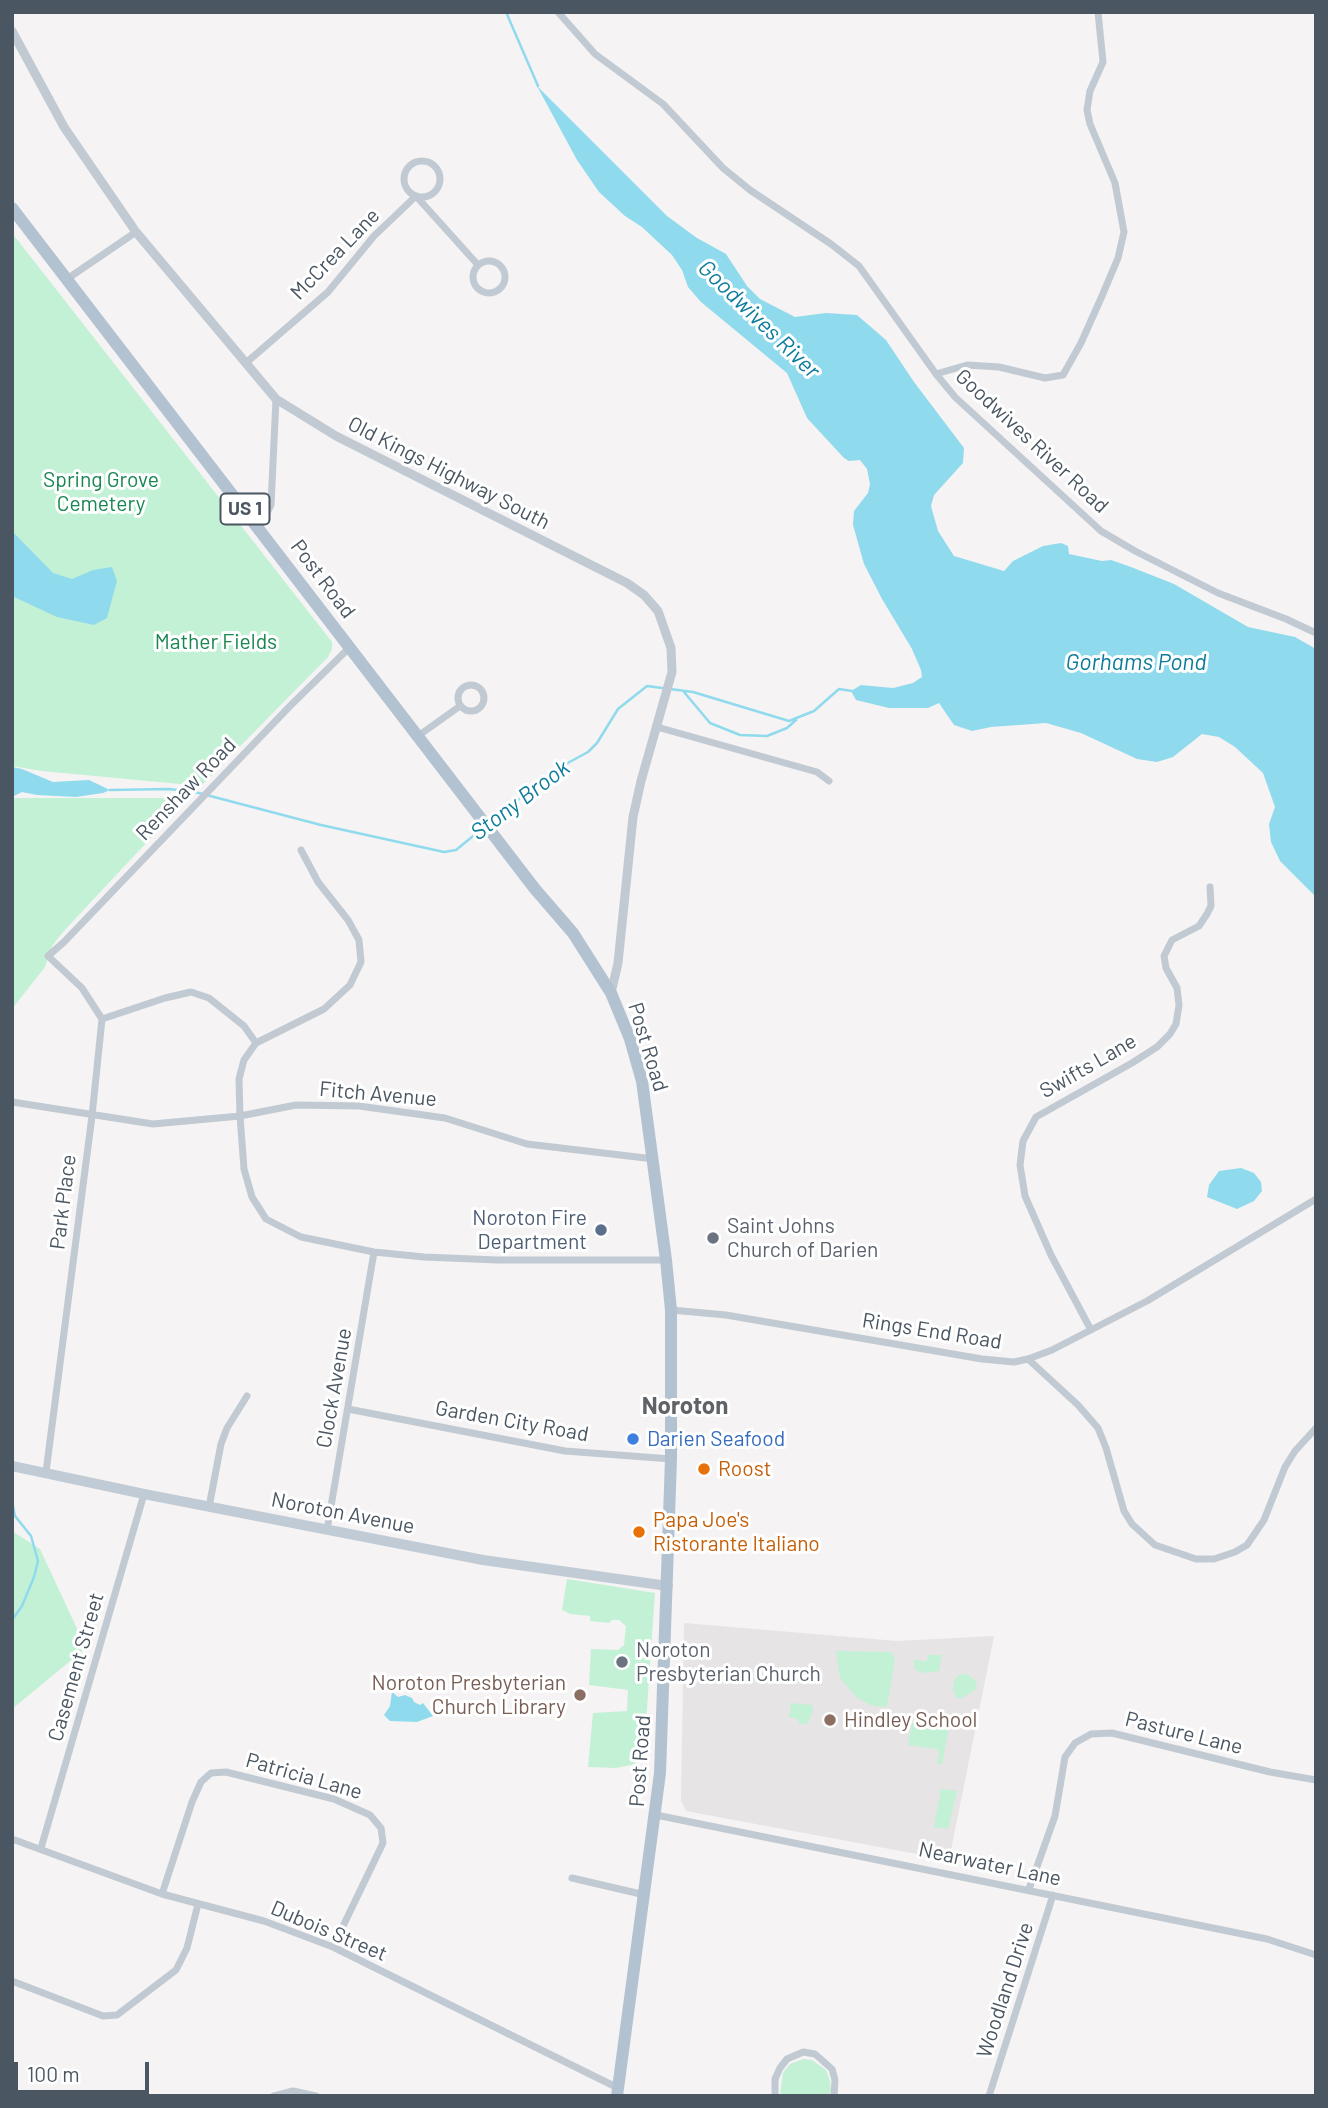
<!DOCTYPE html>
<style>
body{margin:0}
#map{position:relative;width:1328px;height:2108px;overflow:hidden;background:#f5f3f3;font-family:Barlow,sans-serif}
canvas{display:block}
.frame{position:absolute;inset:0;border:14px solid #4a5661;pointer-events:none}
.scale{position:absolute;left:14px;top:2062px;width:135px;height:32px;box-sizing:border-box;border:4px solid #4a5661;border-top:0;padding-left:9px;font-size:21px;line-height:24px;white-space:nowrap;color:#4a5661;-webkit-text-stroke:5px #fff;paint-order:stroke}
</style>
<div id="map">
<canvas width="1328" height="2108"></canvas>
<div class="frame"></div>
<div class="scale">100 m</div>
</div>
<script>
const g = document.querySelector('canvas').getContext('2d');
g.lineJoin = 'round';
function paint(path, color) {
  g.fillStyle = color;
  g.fill(path, 'evenodd');
}
function toPath(rows) {
  const path = new Path2D();
  for (const r of rows) {
    if (r.length === 3) {
      path.moveTo(r[0] + r[2], r[1]);
      path.arc(r[0], r[1], r[2], 0, 2 * Math.PI);
      continue;
    }
    path.moveTo(r[0], r[1]);
    for (let i = 2; i < r.length; i += 2) path.lineTo(r[i], r[i + 1]);
  }
  return path;
}
function strokePath(path, color, width, dash) {
  g.strokeStyle = color;
  g.lineWidth = width;
  g.lineCap = dash ? 'butt' : 'round';
  g.setLineDash(dash || []);
  g.stroke(path);
}
function write(font, color, halo, rows, align = 'center') {
  g.font = font + ' Barlow,sans-serif';
  g.lineWidth = 6;
  g.setLineDash([]);
  g.textBaseline = 'middle';
  g.strokeStyle = halo;
  g.fillStyle = color;
  for (const [text, x, y, turn = 0] of rows) {
    g.save();
    g.translate(x, y);
    g.rotate((+turn || 0) * Math.PI / 180);
    g.textAlign = isNaN(turn) ? turn : align;
    if (halo) g.strokeText(text, 0, 0);
    g.fillText(text, 0, 0);
    g.restore();
  }
}
paint(toPath([
 [684,1623,897,1641,994,1636,949,1860,686,1811,681,1800]
]), '#e6e4e5');
paint(toPath([
 [12,233,332,642,332,649,328,657,201,786,42,771,12,766],
 [12,798,188,798,63,932,52,946,45,967,12,1009],
 [12,1531,40,1549,86,1648,12,1709],
 [567,1579,655,1593,645,1737,635,1764,616,1768,588,1767,593,1713,627,1711,628,1690,589,1685,591,1649,618,1650,624,1645,626,1626,619,1620,612,1620,609,1623,590,1621,590,1616,570,1614,562,1610],
 [836,1651,891,1652,895,1659,887,1707,873,1706,857,1698,840,1678],
 [928,1655,942,1655,939,1671,923,1673,915,1669,913,1660,927,1661],
 [967,1674,977,1682,975,1690,960,1699,956,1697,953,1688,955,1679,959,1675],
 [791,1703,812,1705,813,1711,807,1724,800,1724,797,1718,789,1718],
 [912,1722,949,1728,942,1764,937,1764,939,1754,937,1749,908,1745],
 [941,1789,957,1791,948,1829,934,1827],
 [803,2059,812,2060,826,2070,830,2081,831,2091,828,2096,780,2095,783,2073,790,2064]
]), '#c3f1d5');
paint(toPath([
 [537,86,667,216,697,238,726,254,747,286,760,299,795,317,826,313,857,315,886,340,914,382,964,448,963,463,934,495,931,506,938,531,954,556,1004,571,1013,561,1043,546,1061,543,1068,546,1069,554,1102,561,1111,560,1131,567,1174,584,1248,627,1295,637,1316,649,1316,897,1280,861,1271,842,1269,824,1275,807,1263,773,1235,747,1219,737,1202,734,1173,757,1157,762,1137,759,1081,733,1046,723,991,727,972,731,954,725,939,703,928,708,889,708,856,700,851,691,861,685,893,688,913,683,922,677,921,670,912,649,882,599,864,564,853,525,854,511,868,493,870,484,867,469,860,460,849,461,844,458,807,418,787,373,701,302,688,287,682,270,672,255,642,227,625,216,599,192,577,160],
 [12,531,53,573,72,579,93,570,112,567,117,581,107,618,94,625,57,617,12,596],
 [12,767,22,769,53,782,89,780,110,790,103,793,76,797,37,795,22,792,12,797],
 [1241,1168,1254,1173,1261,1182,1262,1191,1254,1201,1237,1209,1207,1197,1209,1185,1219,1171],
 [392,1692,398,1697,405,1695,412,1698,414,1702,420,1705,423,1703,433,1716,417,1722,390,1721,384,1715,390,1706]
]), '#90daee');
strokePath(toPath([
 [506,12,538,86],
 [684,692,710,723,740,735,767,736,787,728,796,720],
 [110,790,169,789,195,792,321,825,444,852,456,850,483,828],
 [489,824,553,771,588,752,597,743,618,709,647,686,693,692,789,721,814,711,839,689,852,691],
 [12,1501,15,1516,31,1536,38,1561,34,1577,22,1606,12,1620]
]), '#90daee', 2.5);
strokePath(toPath([
 [558,12,595,54,663,104,723,168,750,190,831,244,859,266,936,374,955,397,1101,531,1135,551,1218,593,1286,619,1316,633],
 [422,179,18],
 [489,277,16],
 [67,279,136,232],
 [247,362,328,292,374,236,416,196,478,265],
 [936,374,967,365,999,367,1045,378,1063,375,1081,343,1102,296,1118,258,1124,232,1115,183,1090,124,1087,110,1090,91,1103,62,1098,12],
 [259,528,271,505,276,399],
 [471,698,13],
 [657,727,817,772,829,781],
 [418,736,460,706],
 [102,1019,165,998,191,992,209,998,244,1026,256,1043,324,1009,350,985,361,962,359,940,348,920,318,882,301,850],
 [256,1043,244,1060,239,1079,240,1116,244,1169,252,1197,266,1219,301,1237,374,1252,424,1257,497,1260,666,1260],
 [12,1102,153,1124,240,1116,296,1105,359,1106,445,1118,527,1144,654,1159],
 [671,1310,726,1315,982,1359,1014,1362,1028,1359,1052,1350,1147,1301,1316,1199],
 [1091,1330,1051,1255,1025,1196,1020,1165,1023,1141,1036,1117,1132,1063,1157,1047,1170,1034,1176,1024,1179,1005,1177,988,1166,968,1164,956,1172,940,1199,926,1207,914,1211,906,1210,887],
 [1028,1359,1078,1405,1098,1428,1106,1448,1124,1511,1132,1524,1155,1545,1196,1559,1214,1559,1235,1552,1247,1545,1264,1520,1285,1467,1295,1451,1316,1428],
 [348,1409,565,1451,671,1459],
 [46,1472,92,1116,102,1019,82,988,48,956,64,942,289,707,350,647],
 [209,1507,221,1444,227,1428,247,1396],
 [327,1530,374,1252],
 [656,1815,1267,1939,1316,1955],
 [12,1839,162,1894,264,1921,333,1947,618,2088],
 [41,1848,144,1494],
 [572,1878,645,1895],
 [1029,1889,1055,1816,1065,1757,1075,1743,1091,1734,1112,1733,1270,1772,1316,1780],
 [162,1894,192,1802,201,1782,211,1773,226,1772,334,1799,370,1815,381,1828,383,1843,333,1947],
 [12,1981,103,2016,117,2015,176,1970,187,1948,198,1904],
 [274,2096,293,2091,316,2096],
 [775,2096,775,2079,780,2068,787,2059,803,2052,815,2054,832,2069,835,2080,834,2096],
 [989,2096,1053,1895]
]), '#c1cad2', 7);
strokePath(toPath([
 [12,31,64,127,136,232,276,399,336,436,627,583,644,595,658,611,671,648,672,672,641,781,633,817,618,963,611,993]
]), '#c1cad2', 9);
strokePath(toPath([
 [12,1466,144,1494,483,1560,668,1586]
]), '#c1cbd6', 10);
strokePath(toPath([
 [12,208,535,889,573,933,611,993,630,1039,642,1081,666,1260,671,1310,671,1459,660,1773,617,2096]
]), '#b3c2d1', 12);
for (const [x, y, r, color] of [
 [601,1230,7,"#5c6f8a"],
 [713,1238,7,"#6b7280"],
 [633,1439,7,"#3f7fe0"],
 [704,1469,7,"#e8710a"],
 [639,1532,7,"#e8710a"],
 [622,1662,7,"#6b7280"],
 [580,1695,7,"#8d6e63"],
 [830,1720,7,"#8d6e63"]
]) {
  const dot = new Path2D();
  dot.arc(x, y, r, 0, 2 * Math.PI);
  g.fillStyle = color;
  g.fill(dot);
  strokePath(dot, '#fff', 2.5);
}
for (const [x, y, w] of [
 [245,509,49]
]) {
  const box = new Path2D();
  box.roundRect(x - w / 2, y - 15.5, w, 31, 5);
  g.fillStyle = '#fff';
  g.fill(box);
  strokePath(box, '#4a5661', 2);
}
write('bold 19px', '#4a5661', null, [
 ["US 1",245,509]
]);
write('21px', '#4a5661', '#fff', [
 ["McCrea Lane",335,254,-46],
 ["Goodwives River Road",1032,441,43],
 ["Old Kings Highway South",449,473,27],
 ["Post Road",323,579,53],
 ["Renshaw Road",186,789,-46],
 ["Post Road",648,1047,73],
 ["Swifts Lane",1088,1066,-30],
 ["Fitch Avenue",378,1094,5],
 ["Park Place",63,1202,-83],
 ["Rings End Road",932,1331,9],
 ["Clock Avenue",334,1388,-80],
 ["Garden City Road",512,1421,10],
 ["Noroton Avenue",343,1513,11],
 ["Casement Street",76,1667,-74],
 ["Pasture Lane",1184,1733,14],
 ["Post Road",640,1761,-86],
 ["Patricia Lane",304,1776,16],
 ["Nearwater Lane",990,1864,12],
 ["Dubois Street",329,1931,23],
 ["Woodland Drive",1005,1990,-72]
]);
write('21px', '#17864f', '#fff', [
 ["Spring Grove",101,480],
 ["Cemetery",101,504],
 ["Mather Fields",216,642]
]);
write('21px', '#4e5e75', '#fff', [
 ["Noroton Fire",587,1218],
 ["Department",587,1242]
], 'right');
write('21px', '#5b616d', '#fff', [
 ["Saint Johns",727,1226],
 ["Church of Darien",727,1250],
 ["Noroton",636,1650],
 ["Presbyterian Church",636,1674]
], 'left');
write('21px', '#366cbe', '#fff', [
 ["Darien Seafood",647,1439]
], 'left');
write('21px', '#c56008', '#fff', [
 ["Roost",718,1469],
 ["Papa Joe's",653,1520],
 ["Ristorante Italiano",653,1544]
], 'left');
write('21px', '#785e54', '#fff', [
 ["Noroton Presbyterian",566,1683],
 ["Church Library",566,1707],
 ["Hindley School",844,1720,"left"]
], 'right');
write('italic 23px', '#0c7c9b', '#fff', [
 ["Goodwives River",759,319,44],
 ["Gorhams Pond",1136,662],
 ["Stony Brook",520,800,-37]
]);
write('bold 24px', '#5f6368', '#fff', [
 ["Noroton",685,1406]
]);
</script>
